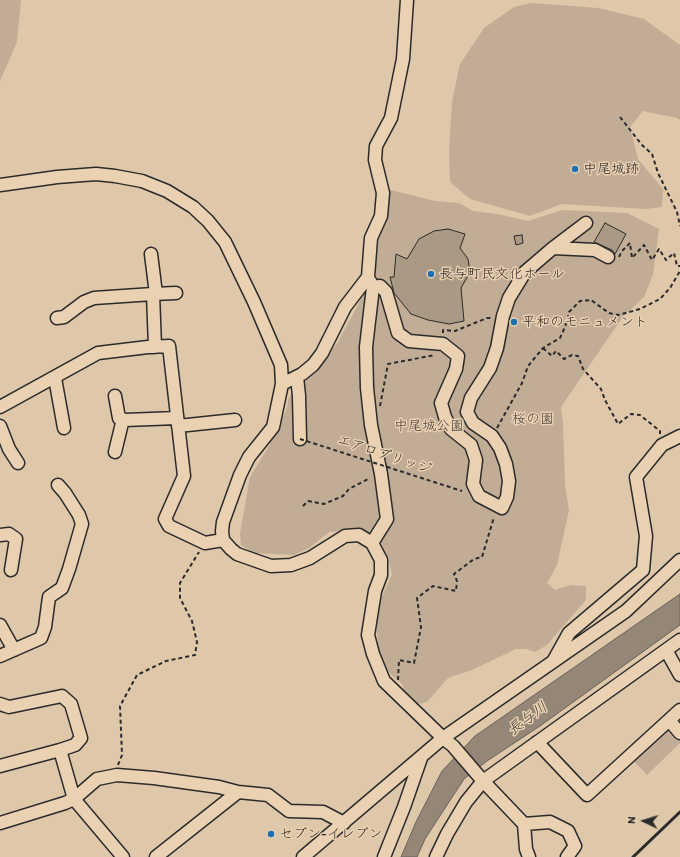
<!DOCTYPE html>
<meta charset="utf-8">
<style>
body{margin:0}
#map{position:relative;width:680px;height:857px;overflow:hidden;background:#dfc7aa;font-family:Itim,sans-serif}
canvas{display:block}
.north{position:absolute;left:624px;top:801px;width:40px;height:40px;-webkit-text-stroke:3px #ead1b2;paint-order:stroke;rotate:274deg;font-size:11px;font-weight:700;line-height:16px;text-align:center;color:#2b2b2b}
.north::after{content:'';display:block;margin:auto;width:14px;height:18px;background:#2b2b2b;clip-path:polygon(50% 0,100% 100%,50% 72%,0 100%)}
</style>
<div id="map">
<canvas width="680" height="857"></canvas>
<div class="north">N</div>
</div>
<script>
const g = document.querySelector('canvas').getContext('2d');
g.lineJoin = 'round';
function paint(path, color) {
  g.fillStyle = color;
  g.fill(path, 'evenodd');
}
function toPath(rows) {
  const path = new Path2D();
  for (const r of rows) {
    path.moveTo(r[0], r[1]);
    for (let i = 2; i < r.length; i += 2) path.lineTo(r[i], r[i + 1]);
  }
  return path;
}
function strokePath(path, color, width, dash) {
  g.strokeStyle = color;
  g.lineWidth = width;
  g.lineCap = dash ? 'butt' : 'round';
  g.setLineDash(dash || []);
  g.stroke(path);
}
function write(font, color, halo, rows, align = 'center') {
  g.font = font + ' Itim,"Klee One",sans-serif';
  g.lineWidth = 3;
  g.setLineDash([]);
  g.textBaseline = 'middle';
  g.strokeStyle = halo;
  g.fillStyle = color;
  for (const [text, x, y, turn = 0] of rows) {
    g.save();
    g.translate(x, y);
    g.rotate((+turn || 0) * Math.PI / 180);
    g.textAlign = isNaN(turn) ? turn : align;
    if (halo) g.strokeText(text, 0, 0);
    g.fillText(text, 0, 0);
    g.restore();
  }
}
paint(toPath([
 [0,0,21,0,17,42,0,81],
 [531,3,598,8,644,19,680,45,680,120,677,118,643,111,630,127,638,159,663,189,662,207,645,209,562,204,530,216,470,199,450,182,449,150,452,102,460,64,484,28,514,7],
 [387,189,435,201,459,203,473,211,497,214,528,221,562,210,627,213,659,229,653,275,644,297,622,318,561,407,563,424,565,485,569,510,557,565,547,583,555,590,571,585,586,586,586,600,547,645,535,652,526,649,516,649,472,670,448,678,427,702,418,704,403,693,403,685,381,665,375,618,382,596,392,574,388,557,380,541,351,530,329,532,309,548,294,555,254,553,241,545,240,533,250,477,269,446,286,411,289,397,301,387,338,342,367,288,376,250,373,224],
 [668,725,680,738,680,743,647,775,632,759]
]), '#c1ad95');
const water = toPath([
 [680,594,680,625,540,726,487,761,464,779,425,839,417,857,401,857,416,822,442,771,475,736,680,594]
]);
paint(water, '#958777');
strokePath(water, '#6b6259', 1);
const building = toPath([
 [605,223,626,234,615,254,612,250,594,242,605,223],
 [448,229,465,234,460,248,468,259,470,272,461,288,464,321,449,324,428,320,411,314,394,293,390,277,394,277,396,254,407,259,419,239,434,231,448,229],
 [522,235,523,243,516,245,514,236,522,235]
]);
paint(building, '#aa9984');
strokePath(building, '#2b2b2b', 1);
const minor = toPath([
 [407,0,403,59,391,118,376,146,375,160,383,193,381,216,371,238,368,277,345,307,322,353,313,365,302,374,282,384,273,427,249,457,240,475,223,522,222,531,223,540,231,549,237,554,271,566,291,565,310,558,345,536,359,535,372,543,381,560,381,575,375,591,368,635,373,654,384,681,443,738,453,746,483,781,524,824,526,849,529,857],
 [0,185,57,177,96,174,115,176,142,181,167,191,193,207,208,221,225,242,254,302,281,365,282,384],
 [553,248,595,250,608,257],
 [151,254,156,294],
 [370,281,373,287,366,347,367,388,371,425,381,474,387,519,372,543],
 [373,287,380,286,386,292,398,333,409,341,443,344,458,356,456,369,441,403,445,417,451,429,471,445,476,460,473,484,479,496,502,508,507,497,509,481,506,464,500,448,492,436,473,423,467,412,471,398,490,368,497,348,503,316,509,298,525,272,553,248,586,223],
 [57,318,64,317,84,302,94,298,153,294],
 [155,347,153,294,176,293],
 [297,377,299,396,300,439],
 [55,378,64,428],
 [115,396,119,418,125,420,177,418],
 [0,407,98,353,148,347,169,346,184,476,165,519,169,526,205,543,223,540],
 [0,426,9,449,18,463],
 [178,426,235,420],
 [115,452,123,419],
 [0,535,9,534,16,539,11,570],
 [0,625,14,650],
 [666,650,680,675],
 [0,656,41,638,45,627,49,597,62,588,69,569,82,524,79,515,65,493,58,485],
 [554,660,569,633,643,570,646,536,636,477,662,445,680,436],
 [0,704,9,707,62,696,71,704,81,738,75,745,60,750,74,799,123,857],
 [669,720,680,733],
 [537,742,587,795,680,710],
 [0,766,60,750],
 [0,823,65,803,74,799,97,779,117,775,154,778,219,787,238,792,268,795,289,811,323,812,344,823],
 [524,824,550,822,568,831,575,846,567,857],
 [156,857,238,792],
 [303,857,443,738,626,611,680,560],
 [384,857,404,807,421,758],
 [436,857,447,834,466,802,483,781,680,640]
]);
strokePath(minor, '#2b2b2b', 15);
strokePath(toPath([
 [620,117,642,145,652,154,658,173,677,212,680,226],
 [619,257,622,251,630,243,632,258,644,245,652,260,659,249,666,260,674,253,677,266,680,266],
 [443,333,443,330,455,331,487,318,491,318],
 [543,348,552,356,556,351,564,359,572,355,578,356,583,369,601,389,605,400,618,424,631,414,640,415,660,431,660,434],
 [380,406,388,364,435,355],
 [497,428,522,383,528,366,543,348,560,338,565,327,569,312,580,301,591,300,609,313,618,315,640,309,660,299,670,288,680,271],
 [303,506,308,501,324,504,343,496,349,489,370,478],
 [398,680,399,660,414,663,421,627,417,598,433,586,456,591,457,581,454,574,474,559,482,557,494,517],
 [118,765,122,755,120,706,137,675,166,661,195,655,197,642,192,621,180,598,180,583,199,552]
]), '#2b2b2b', 2, [4, 3]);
strokePath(minor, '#ead1b2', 12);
strokePath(toPath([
 [633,857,680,812]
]), '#2b2b2b', 3);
strokePath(toPath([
 [300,439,462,491]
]), '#2b2b2b', 2, [4, 3]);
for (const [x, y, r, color] of [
 [575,169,4,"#1f6fb2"],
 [431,274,4,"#1f6fb2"],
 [514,322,4,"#1f6fb2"],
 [271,834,4,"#1f6fb2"]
]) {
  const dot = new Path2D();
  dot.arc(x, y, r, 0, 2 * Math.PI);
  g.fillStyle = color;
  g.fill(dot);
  strokePath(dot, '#ead1b2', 1.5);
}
write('14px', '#2b2b2b', '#ead1b2', [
 ["中尾城跡",583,169],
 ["長与町民文化ホール",439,274],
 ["平和のモニュメント",522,322],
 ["セブン-イレブン",279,834]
], 'left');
write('14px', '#423e3b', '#ead1b2', [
 ["桜の園",533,419],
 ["中尾城公園",429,426]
]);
write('14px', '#2b2b2b', '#ead1b2', [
 ["エアロブリッジ",384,455,18]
]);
write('italic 15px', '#46423e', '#ead1b2', [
 ["長与川",528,719,-37]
]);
</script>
